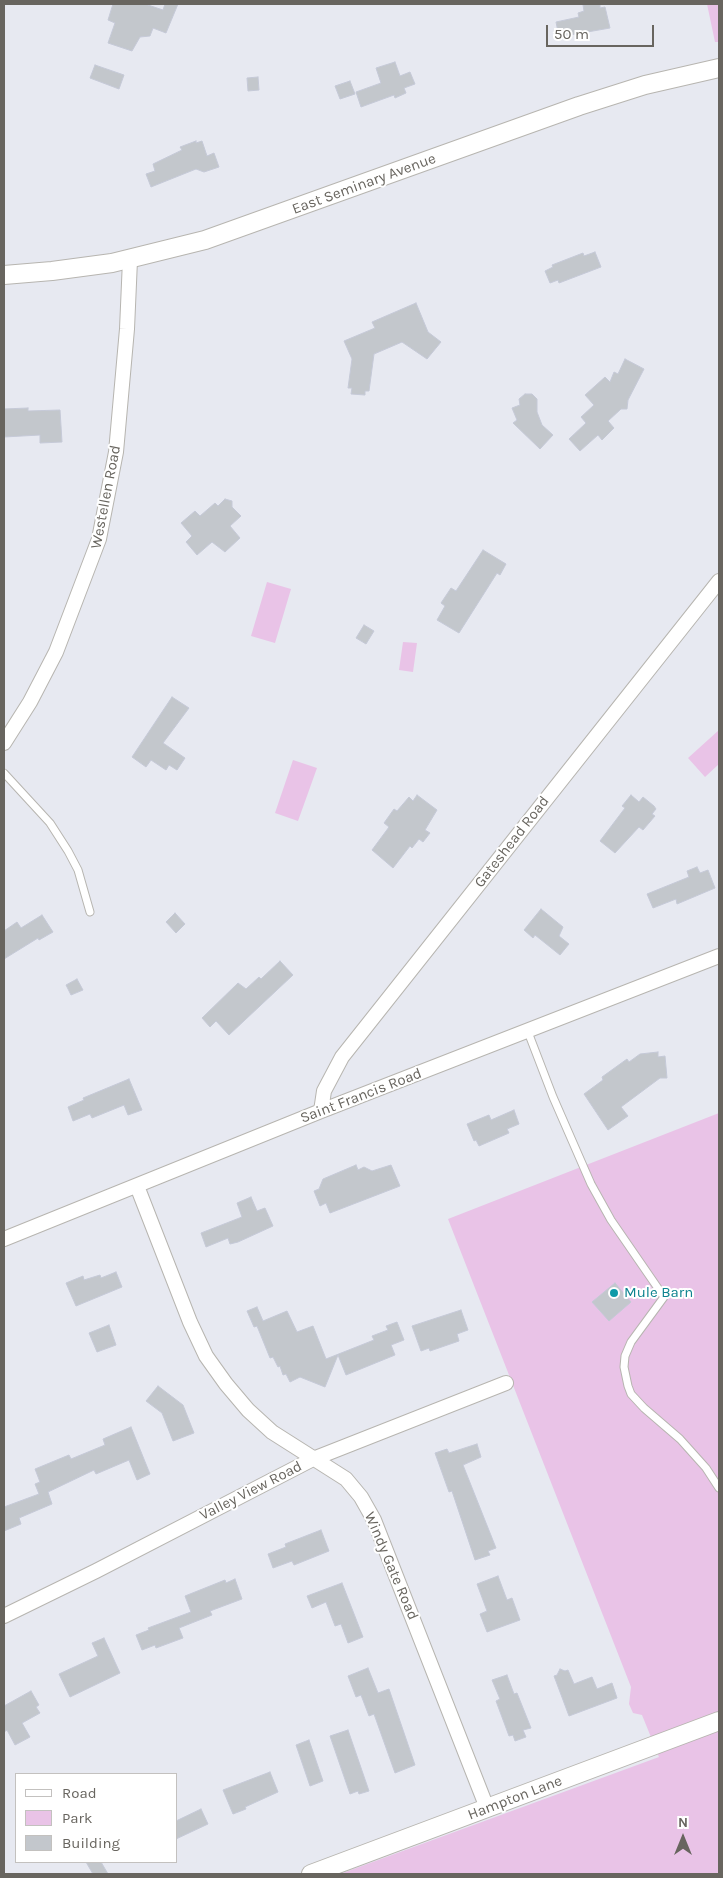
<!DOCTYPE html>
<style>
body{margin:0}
#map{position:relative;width:723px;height:1878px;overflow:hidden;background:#e7e9f1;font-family:Karla,sans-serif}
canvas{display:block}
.frame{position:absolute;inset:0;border:5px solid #68655f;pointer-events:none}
.legend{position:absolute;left:15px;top:1773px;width:162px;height:90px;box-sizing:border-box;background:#fff;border:1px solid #c3c1bf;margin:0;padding:6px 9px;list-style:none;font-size:15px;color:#68655f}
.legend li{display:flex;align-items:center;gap:10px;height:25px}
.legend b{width:25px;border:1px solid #c3c1bf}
.north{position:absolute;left:658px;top:1813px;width:50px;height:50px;-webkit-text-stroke:4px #fff;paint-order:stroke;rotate:0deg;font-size:14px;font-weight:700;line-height:20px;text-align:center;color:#68655f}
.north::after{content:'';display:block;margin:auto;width:18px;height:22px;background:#68655f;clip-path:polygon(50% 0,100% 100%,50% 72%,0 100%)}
.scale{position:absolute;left:546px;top:25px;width:108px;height:22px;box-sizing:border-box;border:2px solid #68655f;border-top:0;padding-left:6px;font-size:15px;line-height:18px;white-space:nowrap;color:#68655f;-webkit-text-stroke:4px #fff;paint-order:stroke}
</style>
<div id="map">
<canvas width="723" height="1878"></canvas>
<div class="frame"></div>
<ul class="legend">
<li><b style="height:6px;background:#fff"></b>Road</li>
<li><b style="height:14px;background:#e9c3e7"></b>Park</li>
<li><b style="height:14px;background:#c3c7cc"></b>Building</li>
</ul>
<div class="north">N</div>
<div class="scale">50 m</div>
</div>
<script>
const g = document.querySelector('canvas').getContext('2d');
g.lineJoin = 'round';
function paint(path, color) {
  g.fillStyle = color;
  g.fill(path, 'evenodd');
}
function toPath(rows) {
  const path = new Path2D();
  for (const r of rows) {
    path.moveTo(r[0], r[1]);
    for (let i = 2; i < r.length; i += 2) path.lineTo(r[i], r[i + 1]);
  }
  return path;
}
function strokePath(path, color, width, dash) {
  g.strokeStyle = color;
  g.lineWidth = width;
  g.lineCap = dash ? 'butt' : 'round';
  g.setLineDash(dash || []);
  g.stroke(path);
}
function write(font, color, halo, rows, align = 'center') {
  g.font = font + ' Karla,sans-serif';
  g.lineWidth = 4;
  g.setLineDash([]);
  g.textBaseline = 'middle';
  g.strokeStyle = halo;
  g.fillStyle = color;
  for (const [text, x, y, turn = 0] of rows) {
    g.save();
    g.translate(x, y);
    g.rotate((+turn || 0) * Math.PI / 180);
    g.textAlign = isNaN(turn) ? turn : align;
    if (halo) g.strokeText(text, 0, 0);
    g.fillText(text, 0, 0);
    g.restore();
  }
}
paint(toPath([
 [707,4,719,4,719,42,715,42],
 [267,582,291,589,275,643,251,636],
 [403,642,417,643,413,672,399,670],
 [719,730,719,764,705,777,688,758],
 [293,760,317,768,298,821,275,813],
 [719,1113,719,1874,340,1874,659,1757,642,1715,633,1713,629,1704,631,1687,448,1219]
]), '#e9c3e7');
const building = toPath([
 [113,4,145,4,163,10,165,4,178,4,166,33,153,28,150,36,140,37,132,51,108,43,115,23,108,20,113,4],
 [590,4,600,4,600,8,605,7,610,28,559,37,556,22,579,17,578,13,584,11,583,5,590,4],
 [395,62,400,76,410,72,415,84,404,88,406,93,395,98,394,95,361,107,356,92,381,83,376,68,395,62],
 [95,65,124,75,119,89,90,78,95,65],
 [258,77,259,90,248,91,247,78,258,77],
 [350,81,355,94,340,99,335,86,350,81],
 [196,141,196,143,202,141,207,156,214,153,219,167,204,172,196,169,151,187,146,174,155,171,153,164,182,150,180,147,196,141],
 [595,252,601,267,559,283,558,280,550,283,545,271,553,267,552,265,583,253,584,256,595,252],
 [416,303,428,332,441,342,427,359,402,342,374,354,369,391,365,391,365,395,351,394,352,388,348,388,352,359,344,341,375,328,372,322,416,303],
 [625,359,644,369,628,400,627,409,621,409,608,421,614,428,602,440,598,435,580,451,569,439,586,423,581,417,594,405,585,395,605,377,610,382,614,372,618,374,625,359],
 [525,394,532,394,537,399,537,412,542,425,553,435,540,449,513,423,517,420,512,408,520,405,519,399,525,394],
 [28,408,28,411,60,410,62,442,40,443,40,435,4,437,4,409,28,408],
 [225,499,232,501,232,507,241,516,230,526,240,538,225,552,212,542,197,555,186,542,192,536,181,523,195,511,200,516,215,503,218,506,225,499],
 [483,550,506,564,500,575,497,573,459,633,437,620,445,606,441,603,451,588,456,591,483,550],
 [364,625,374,631,366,644,356,638,364,625],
 [172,697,189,708,163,743,185,758,177,770,169,765,166,770,151,760,146,767,132,757,172,697],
 [417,795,437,810,425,830,430,833,423,842,419,839,412,848,410,846,393,868,372,850,389,827,384,823,394,809,397,811,409,797,413,801,417,795],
 [631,795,639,802,643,797,654,806,656,809,652,814,655,816,643,830,639,827,615,853,600,841,625,808,622,806,631,795],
 [697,867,700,873,708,870,715,888,677,904,676,899,653,908,647,894,689,877,687,871,697,867],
 [541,909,563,927,559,936,569,944,560,955,535,935,533,938,524,930,541,909],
 [175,913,185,924,176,933,166,922,175,913],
 [42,915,53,932,39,940,38,938,4,959,4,931,17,922,21,928,42,915],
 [280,961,293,975,229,1035,216,1021,210,1027,202,1018,238,983,246,989,259,977,261,979,280,961],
 [77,979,83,990,71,995,66,985,77,979],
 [658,1052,658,1057,665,1056,667,1078,660,1078,621,1107,628,1116,608,1130,584,1094,603,1080,602,1077,627,1059,629,1062,640,1054,658,1052],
 [129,1079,142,1110,128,1115,124,1105,92,1118,90,1114,73,1121,68,1107,84,1100,83,1098,129,1079],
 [514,1110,519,1124,507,1129,509,1133,479,1146,476,1140,474,1141,467,1124,489,1115,491,1120,514,1110],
 [356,1165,358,1170,364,1167,372,1171,391,1165,400,1186,330,1213,326,1203,320,1206,314,1191,319,1189,323,1179,356,1165],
 [251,1197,257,1211,265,1208,273,1226,238,1242,230,1244,228,1238,206,1247,201,1233,242,1217,237,1203,251,1197],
 [116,1272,122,1287,76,1306,66,1283,83,1276,84,1280,100,1275,101,1278,116,1272],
 [615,1283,631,1302,609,1321,592,1302,615,1283],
 [257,1307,263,1321,287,1311,297,1332,313,1326,326,1359,374,1340,372,1336,388,1330,386,1326,397,1322,404,1340,391,1345,395,1355,346,1375,338,1355,325,1387,300,1377,290,1382,286,1374,283,1375,280,1366,278,1367,273,1357,270,1358,257,1326,254,1327,247,1311,257,1307],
 [461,1310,468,1330,457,1334,459,1341,430,1351,429,1348,421,1351,412,1326,461,1310],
 [109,1325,116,1345,97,1352,89,1333,109,1325],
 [158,1386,183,1405,194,1433,173,1441,162,1413,146,1401,158,1386],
 [131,1427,150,1474,137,1480,129,1460,96,1474,94,1470,48,1492,52,1504,19,1518,21,1524,4,1531,4,1507,39,1494,35,1484,40,1482,35,1469,69,1455,71,1459,105,1445,103,1439,131,1427],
 [477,1444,481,1457,463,1465,496,1548,488,1551,490,1555,475,1560,452,1491,449,1492,435,1453,447,1449,449,1453,477,1444],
 [321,1530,329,1551,294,1565,292,1561,273,1568,268,1554,286,1547,285,1544,321,1530],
 [498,1576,507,1600,512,1598,520,1620,487,1632,480,1614,487,1611,477,1584,498,1576],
 [235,1579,242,1599,210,1611,212,1615,179,1628,183,1638,156,1648,155,1645,142,1650,136,1635,149,1630,148,1628,191,1612,185,1596,225,1580,226,1583,235,1579],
 [342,1583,363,1637,348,1643,341,1624,335,1626,326,1602,312,1608,307,1596,342,1583],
 [104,1638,120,1673,70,1697,59,1674,98,1656,92,1643,104,1638],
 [368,1668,378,1693,389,1689,415,1765,395,1773,374,1714,369,1716,361,1695,356,1697,348,1676,368,1668],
 [560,1669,565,1671,568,1670,574,1684,592,1677,597,1689,612,1683,617,1698,569,1716,554,1676,557,1675,560,1669],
 [507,1675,514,1694,517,1693,531,1728,523,1730,526,1737,515,1741,513,1735,509,1736,496,1701,500,1699,492,1680,507,1675],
 [31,1691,39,1705,36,1707,40,1713,22,1723,30,1737,15,1745,7,1730,4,1732,4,1706,31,1691],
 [348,1730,369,1791,359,1794,358,1791,350,1794,330,1736,348,1730],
 [309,1740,323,1781,310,1786,296,1745,309,1740],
 [270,1772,278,1792,245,1807,246,1809,233,1814,223,1790,270,1772],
 [201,1809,208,1824,176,1839,176,1821,201,1809],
 [86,1862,101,1862,108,1874,93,1874,86,1862]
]);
paint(building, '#c3c7cc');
strokePath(building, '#c5c9d7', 1);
const service = toPath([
 [4,773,50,823,68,851,78,870,90,912],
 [528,1032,553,1097,591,1184,611,1220,664,1297,631,1342,625,1356,624,1367,628,1386,631,1394,644,1408,680,1439,706,1468,719,1488]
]);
const minor = toPath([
 [4,743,30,702,56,652,99,539,116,452,127,329,130,260],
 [321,1111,324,1091,342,1057,719,581],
 [137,1186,190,1322,206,1356,226,1384,248,1410,272,1432,346,1479,361,1497,374,1520,487,1808],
 [4,1239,321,1111,719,956],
 [4,1616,96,1571,313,1459,506,1383]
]);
const tertiary = toPath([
 [4,275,52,271,112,263,205,240,579,106,645,85,719,68],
 [311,1874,719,1721]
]);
strokePath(service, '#b7b5b0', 9);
strokePath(minor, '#b7b5b0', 16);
strokePath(tertiary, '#b7b5b0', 20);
strokePath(service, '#fff', 7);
strokePath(minor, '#fff', 14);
strokePath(tertiary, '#fff', 18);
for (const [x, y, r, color] of [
 [614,1293,5,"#0f9aa8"]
]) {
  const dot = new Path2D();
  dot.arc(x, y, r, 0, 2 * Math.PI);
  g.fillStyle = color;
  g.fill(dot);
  strokePath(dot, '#fff', 2);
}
write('15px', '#68655f', '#fff', [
 ["East Seminary Avenue",364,184,-20],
 ["Westellen Road",106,497,-79],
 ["Gateshead Road",512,842,-52],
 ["Saint Francis Road",361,1096,-21],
 ["Valley View Road",251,1491,-27],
 ["Windy Gate Road",391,1566,67],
 ["Hampton Lane",515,1798,-21]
]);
write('15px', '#0d838f', '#fff', [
 ["Mule Barn",624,1293]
], 'left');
</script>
